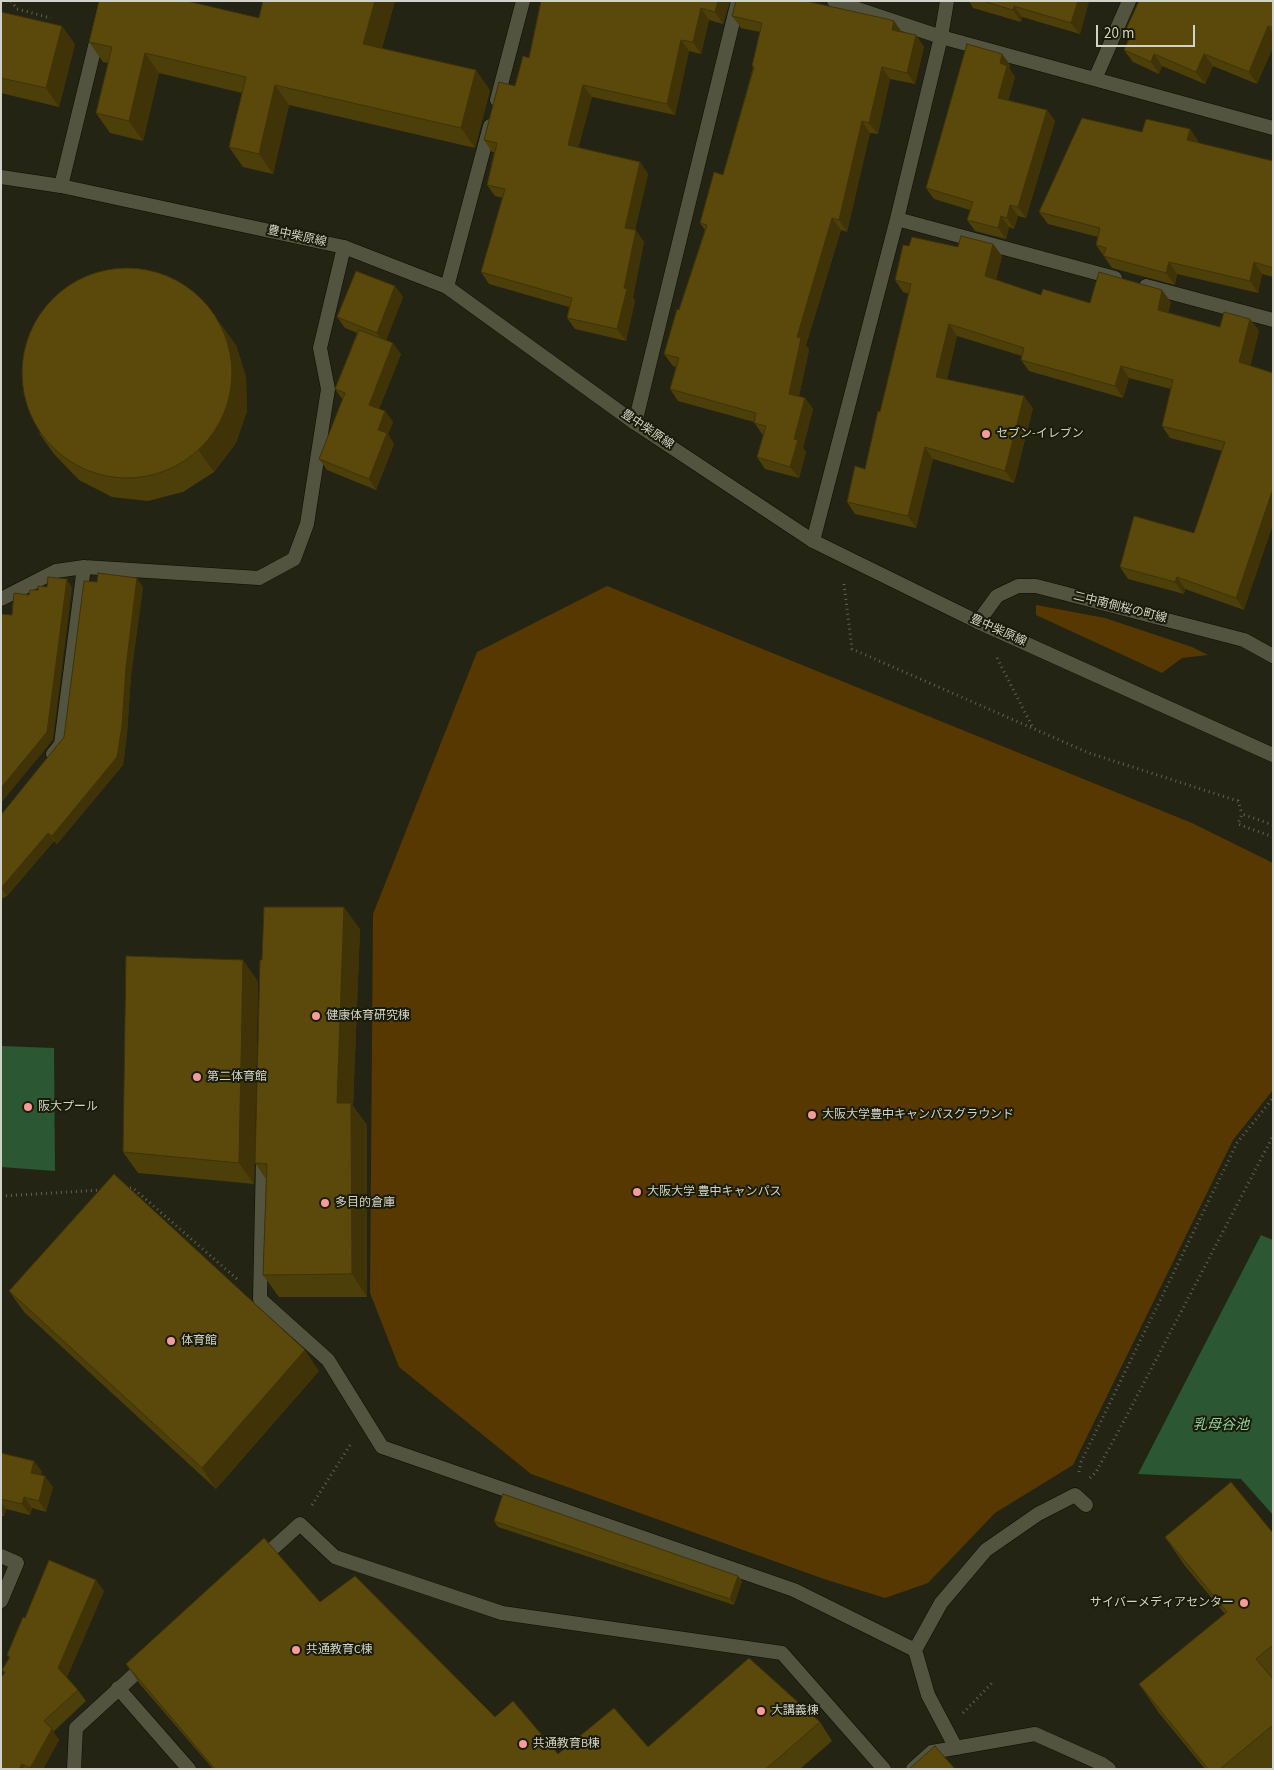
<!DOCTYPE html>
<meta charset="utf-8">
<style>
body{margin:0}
#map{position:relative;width:1274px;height:1770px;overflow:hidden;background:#232413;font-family:"Source Sans 3",sans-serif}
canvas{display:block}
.frame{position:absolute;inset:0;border:2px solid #d2d3c8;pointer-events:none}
.scale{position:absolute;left:1096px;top:25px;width:99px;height:22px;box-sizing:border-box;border:2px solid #d2d3c8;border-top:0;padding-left:6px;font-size:15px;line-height:18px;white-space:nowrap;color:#d2d3c8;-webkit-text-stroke:4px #1a1b09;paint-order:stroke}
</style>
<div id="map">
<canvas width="1274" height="1770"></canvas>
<div class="frame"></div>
<div class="scale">20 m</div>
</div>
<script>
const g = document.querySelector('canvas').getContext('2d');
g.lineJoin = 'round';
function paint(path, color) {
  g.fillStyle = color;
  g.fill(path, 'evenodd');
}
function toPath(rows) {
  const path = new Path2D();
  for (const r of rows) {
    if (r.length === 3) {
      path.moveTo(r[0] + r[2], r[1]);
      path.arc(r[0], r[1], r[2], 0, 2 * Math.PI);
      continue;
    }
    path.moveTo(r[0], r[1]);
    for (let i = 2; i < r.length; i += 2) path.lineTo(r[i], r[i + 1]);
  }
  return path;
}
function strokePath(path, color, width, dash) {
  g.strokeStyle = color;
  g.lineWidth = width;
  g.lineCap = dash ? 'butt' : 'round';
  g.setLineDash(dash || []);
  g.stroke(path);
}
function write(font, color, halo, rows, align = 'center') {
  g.font = font + ' "Source Sans 3","Noto Sans JP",sans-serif';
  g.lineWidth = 4;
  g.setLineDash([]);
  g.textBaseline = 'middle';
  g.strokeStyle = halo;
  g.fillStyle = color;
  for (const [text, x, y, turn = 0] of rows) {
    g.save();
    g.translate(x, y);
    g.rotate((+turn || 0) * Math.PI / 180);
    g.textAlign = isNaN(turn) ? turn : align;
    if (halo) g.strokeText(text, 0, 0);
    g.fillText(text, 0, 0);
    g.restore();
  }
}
paint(toPath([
 [607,586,1192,823,1273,863,1273,1090,1233,1140,1073,1465,995,1513,928,1583,885,1598,824,1579,531,1474,399,1367,370,1293,373,914,477,652],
 [1036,605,1105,618,1192,647,1208,655,1182,658,1162,673,1036,615]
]), '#573800');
paint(toPath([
 [1,1046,54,1048,55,1171,1,1167],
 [1261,1235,1273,1240,1273,1515,1241,1479,1138,1474]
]), '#2b5732');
const service = toPath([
 [263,1156,260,1299,328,1360,382,1447,794,1590,915,1650],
 [259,1561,300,1524,335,1557,502,1613,782,1653,884,1769],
 [118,1688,189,1769],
 [956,1748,928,1695,915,1650,941,1603,986,1550,1038,1514,1075,1495,1086,1505],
 [74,1769,76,1728,147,1663]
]);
const minor = toPath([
 [834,1,941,37,1273,128],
 [1095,79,1129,1],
 [497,100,523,1],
 [61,186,106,1],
 [897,219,1115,278],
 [1146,286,1273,320],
 [447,287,490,126],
 [635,423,738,1],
 [813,541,897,219,941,37,947,1],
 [1,599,56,571,84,567,259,578,294,559,307,524,328,389,320,348,344,247],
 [978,622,997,596,1018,586,1036,586,1244,640,1273,656],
 [53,754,61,744,84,567],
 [1,1556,17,1563,1,1601],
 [913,1769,932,1752,1035,1734,1102,1764,1109,1769]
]);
const tertiary = toPath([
 [1,177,61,186,344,247,447,287,635,423,813,541,978,622,1273,755]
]);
strokePath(service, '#0d0d01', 15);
strokePath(minor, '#0d0d01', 15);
strokePath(tertiary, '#0d0d01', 15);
strokePath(toPath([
 [11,1,17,9,51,18],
 [844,584,852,649,1089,753,1238,801,1242,814],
 [997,658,1033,728],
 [1273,825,1242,814,1238,824,1273,837],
 [125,1188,133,1188,237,1279],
 [1,1196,101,1190],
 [1079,1472,1081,1462,1237,1143,1273,1098],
 [1090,1478,1096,1472,1124,1421,1273,1136],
 [312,1505,352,1442],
 [963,1713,994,1681]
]), '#626354', 3, [1, 4]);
strokePath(service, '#525440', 14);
strokePath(minor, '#525440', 14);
strokePath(tertiary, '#525440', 14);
paint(toPath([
 [263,1,395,1,382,48,490,90,475,148,289,105,273,174,243,167,229,147,242,93,159,73,143,141,110,133,96,113,108,63,103,62,89,42,259,18],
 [541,1,730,1,723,24,709,20,701,54,689,51,675,115,592,97,578,148,640,162,648,174,635,230,644,242,633,297,635,301,626,341,575,329,567,318,569,307,489,284,481,272,503,198,495,196,487,185,494,152,492,152,484,140,515,86,529,58],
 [969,1,1089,1,1080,34,1022,17,1021,22,973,8],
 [1273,1,1273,47,1257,84,1213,66,1205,84,1162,66,1159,74,1133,62,1124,50,1130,35,1126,29],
 [1,12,75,44,59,107,1,93],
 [732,16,894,21,902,32,916,35,924,47,915,84,890,79,878,134,870,133,847,232,841,230,806,345,809,350,799,396,805,398,813,409,803,448,806,452,799,478,765,469,757,457,763,435,762,434,754,422,678,401,670,389,676,367,673,366,664,354,705,230,700,223,723,175,753,68,752,66,760,32,741,28],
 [1002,54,1010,65,1009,68,1015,77,1008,100,1047,110,1055,121,1026,218,1018,216,1014,229,1009,227,1006,239,975,231,967,220,970,210,934,199,926,188],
 [1190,129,1198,141,1198,143,1273,161,1273,277,1262,274,1258,293,1177,274,1175,285,1112,268,1096,245,1098,237,1048,224,1039,212,1142,132],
 [993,244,1002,256,996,280,1041,295,1090,303,1171,302,1168,313,1220,327,1250,319,1259,331,1250,366,1244,610,1185,589,1184,594,1128,579,1120,567,1194,533,1222,451,1170,438,1162,426,1171,389,1129,378,1123,398,1029,371,1021,360,1022,356,957,336,947,379,1033,408,1014,483,933,459,916,528,855,514,847,502,865,469,880,412,909,294,903,292,895,280,909,246,958,247],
 [395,286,403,297,386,340,401,354,379,409,385,411,393,422,388,434,394,444,376,490,327,470,319,459,343,400,335,389,357,333,345,328,337,317],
 [236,345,246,377,247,411,236,443,214,472,183,492,148,501,112,497,79,480,54,454,39,433],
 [143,587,131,675,127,734,123,765,57,844,54,841,7,896,1,899,1,815,64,737],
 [360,929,353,1106,367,1125,367,1297,279,1297,263,1275,266,1179,255,1163,262,960],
 [258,981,254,1184,138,1173,123,1152],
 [9,1291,319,1371,216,1489,24,1312],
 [1,1453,34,1461,42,1472,41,1475,53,1487,46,1512,32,1508,30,1515,6,1509,4,1516,1,1516],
 [494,1521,738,1576,742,1581,734,1605,498,1527],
 [1273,1533,1273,1769,1205,1769,1159,1713,1139,1684,1225,1614,1185,1566,1165,1537],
 [104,1591,67,1677,78,1690,86,1701,53,1732,59,1740,43,1769,1,1769,4,1673,2,1670,9,1658,7,1655,25,1618],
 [320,1602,495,1717,558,1754,648,1747,820,1722,832,1741,800,1769,213,1769,139,1683,126,1664]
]), '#4d3f09');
paint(toPath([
 [375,1,395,1,377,64,363,44],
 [718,1,730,1,723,24,715,12],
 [1078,1,1089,1,1080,34,1071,23],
 [1014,6,1022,17,1021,22,1013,10],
 [701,8,709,20,701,54,693,42],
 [894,21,902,33,892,30],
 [62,26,75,44,59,107,46,88],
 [1268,26,1273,33,1273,47,1257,84,1249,72],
 [916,35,924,47,915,84,907,73],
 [681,40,689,51,675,115,667,104],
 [145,53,159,73,143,141,129,121],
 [1002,54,1010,65,1009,68,1015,77,1006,109,998,98,1000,63],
 [1154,54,1162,66,1159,74,1151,62],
 [1204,54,1213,66,1205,84,1196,72],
 [882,67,890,79,878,134,869,123],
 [476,70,490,90,475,148,461,128],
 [275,85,289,105,273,174,259,154],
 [583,85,592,97,576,157,568,145],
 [1047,110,1055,121,1026,218,1018,207],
 [862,121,870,133,847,232,839,220],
 [1190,129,1198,141,1195,152,1187,140],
 [640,162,648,174,633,240,625,228],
 [1010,205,1018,216,1014,229,1007,218],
 [1001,216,1009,227,1006,239,998,228],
 [832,218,841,230,806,345,809,350,797,405,789,394,797,337],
 [636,230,644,242,633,297,635,301,626,341,617,329,624,288],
 [993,244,1002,256,994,288,985,276],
 [1169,262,1177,274,1175,285,1166,273],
 [1254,262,1262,274,1258,293,1250,281],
 [395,286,403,297,385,344,377,333],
 [1162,290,1171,302,1166,322,1158,310],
 [1250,319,1259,331,1247,374,1239,362],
 [221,324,236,345,246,377,247,411,236,443,214,472,199,451],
 [949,324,957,336,944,389,936,377],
 [393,343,401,354,376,416,369,405],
 [1121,366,1129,378,1123,398,1115,386],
 [1024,396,1033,408,1014,483,1005,471],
 [805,398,813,409,803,448,806,452,799,478,790,467,794,439],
 [385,411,393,422,388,434,394,444,376,490,369,479,378,430],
 [925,447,933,459,916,528,908,516],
 [1273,489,1273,525,1244,610,1236,598],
 [1177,577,1185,589,1184,594,1175,582],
 [137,578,143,587,131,675,127,734,123,765,57,844,52,836,126,667],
 [67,579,72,588,53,740,1,803,1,788],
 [48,833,54,841,7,896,1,888],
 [344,907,360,929,353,1106,367,1125,367,1297,352,1274,337,1103],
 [243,960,258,981,254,1184,239,1163],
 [305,1350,319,1371,216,1489,202,1468],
 [34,1461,42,1472,39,1484,31,1473],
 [45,1476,53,1487,46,1512,39,1501],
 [24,1497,32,1508,30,1515,22,1504],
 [1,1503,6,1509,4,1516,1,1512],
 [738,1576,742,1581,734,1605,730,1599],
 [96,1580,104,1591,66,1679,58,1668],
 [52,1729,59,1740,43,1769,30,1769],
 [22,1764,25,1769,19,1769]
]), '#3f3307');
const building = toPath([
 [99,1,187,1,259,18,263,1,375,1,363,44,476,70,461,128,275,85,259,154,229,147,246,77,145,53,129,121,96,113,112,47,89,42,99,1],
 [541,1,718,1,715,12,701,8,693,42,681,40,667,104,583,85,568,145,640,162,625,228,636,230,624,288,627,289,617,329,567,318,572,298,481,272,505,189,487,185,497,143,484,140,499,82,515,86,523,56,529,58,541,1],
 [736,1,806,1,887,19,894,21,892,30,916,35,907,73,882,67,869,123,862,121,839,220,832,218,797,337,801,338,789,394,805,398,794,439,798,440,790,467,757,457,766,426,754,423,756,413,670,389,679,358,664,354,677,309,679,310,707,225,700,223,714,172,723,175,754,67,752,66,762,23,732,16,736,1],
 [983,1,1078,1,1071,23,1014,6,1013,10,983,1],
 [1139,1,1273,1,1273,28,1268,26,1249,72,1204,54,1196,72,1154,54,1151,62,1124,50,1132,32,1126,29,1139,1],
 [1,12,62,26,46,88,1,78,1,12],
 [967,44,1002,54,1000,63,1007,66,998,98,1047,110,1018,207,1010,205,1007,218,1001,216,998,228,967,220,973,202,926,188,967,44],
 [1082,118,1142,132,1146,119,1190,129,1187,140,1273,161,1273,268,1254,262,1250,281,1169,262,1166,273,1103,256,1106,248,1096,245,1100,228,1039,212,1082,118],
 [961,236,993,244,985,276,1041,295,1043,289,1090,303,1099,272,1162,290,1158,310,1220,327,1224,312,1250,319,1239,362,1273,373,1273,489,1236,598,1177,577,1175,582,1120,567,1134,516,1194,533,1225,442,1162,426,1173,380,1121,366,1115,386,1021,360,1024,348,949,324,936,377,1024,396,1005,471,925,447,908,516,847,502,855,466,865,469,878,411,880,412,911,284,895,280,903,245,909,246,912,237,958,247,961,236],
 [127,373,105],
 [356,271,395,286,377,333,337,317,356,271],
 [359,330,393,343,369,405,385,411,378,430,387,433,369,479,319,459,345,393,335,389,359,330],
 [98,573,137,578,126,667,122,726,117,757,52,836,48,833,1,888,1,815,64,737,84,581,97,582,98,573],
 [48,577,67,579,47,732,1,788,1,614,12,615,14,593,29,595,30,590,38,590,38,586,47,587,48,577],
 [264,907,344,907,337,1103,351,1103,352,1274,263,1275,267,1164,255,1163,260,960,262,960,264,907],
 [126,956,243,960,239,1163,123,1152,126,956],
 [114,1174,305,1350,202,1468,9,1291,114,1174],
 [1,1453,34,1461,31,1473,45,1476,39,1501,24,1497,22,1504,1,1499,1,1453],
 [1231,1482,1273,1533,1273,1645,1256,1659,1273,1679,1273,1725,1220,1769,1208,1769,1139,1684,1227,1612,1165,1537,1231,1482],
 [503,1494,738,1576,730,1599,494,1521,503,1494],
 [264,1538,320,1602,355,1576,495,1717,513,1701,558,1754,614,1708,648,1747,749,1658,820,1722,766,1769,215,1769,126,1664,264,1538],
 [49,1560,96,1580,58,1668,78,1690,44,1721,52,1729,30,1768,22,1764,19,1769,1,1769,1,1678,5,1672,2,1670,10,1657,7,1655,23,1617,25,1618,49,1560],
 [935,1746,955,1769,909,1769,935,1746]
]);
paint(building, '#5a490a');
strokePath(building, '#3f3307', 1);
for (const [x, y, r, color] of [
 [986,434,5,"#f59b9a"],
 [316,1016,5,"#f59b9a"],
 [197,1077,5,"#f59b9a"],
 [28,1107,5,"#f59b9a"],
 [812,1115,5,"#f59b9a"],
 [637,1192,5,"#f59b9a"],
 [325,1203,5,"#f59b9a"],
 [171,1341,5,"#f59b9a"],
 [1244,1603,5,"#f59b9a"],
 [296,1650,5,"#f59b9a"],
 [761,1711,5,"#f59b9a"],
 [523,1744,5,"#f59b9a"]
]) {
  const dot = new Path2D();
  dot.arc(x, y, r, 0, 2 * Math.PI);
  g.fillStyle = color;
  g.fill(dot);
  strokePath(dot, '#1a1b09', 2);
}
write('12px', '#d2d3c8', '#1a1b09', [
 ["豊中柴原線",297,237,12],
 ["豊中柴原線",647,430,34],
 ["二中南側桜の町線",1120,608,14],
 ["豊中柴原線",998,631,24]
]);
write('12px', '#d2d3c8', '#1a1b09', [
 ["セブン-イレブン",996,434],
 ["健康体育研究棟",326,1016],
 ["第二体育館",207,1077],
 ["阪大プール",38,1107],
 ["大阪大学豊中キャンパスグラウンド",822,1115],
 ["大阪大学 豊中キャンパス",647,1192],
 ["多目的倉庫",335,1203],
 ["体育館",181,1341],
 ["サイバーメディアセンター",1234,1603,"right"],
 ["共通教育C棟",306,1650],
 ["大講義棟",771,1711],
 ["共通教育B棟",533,1744]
], 'left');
write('italic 14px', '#8fd397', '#1a1b09', [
 ["乳母谷池",1221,1426]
]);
</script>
